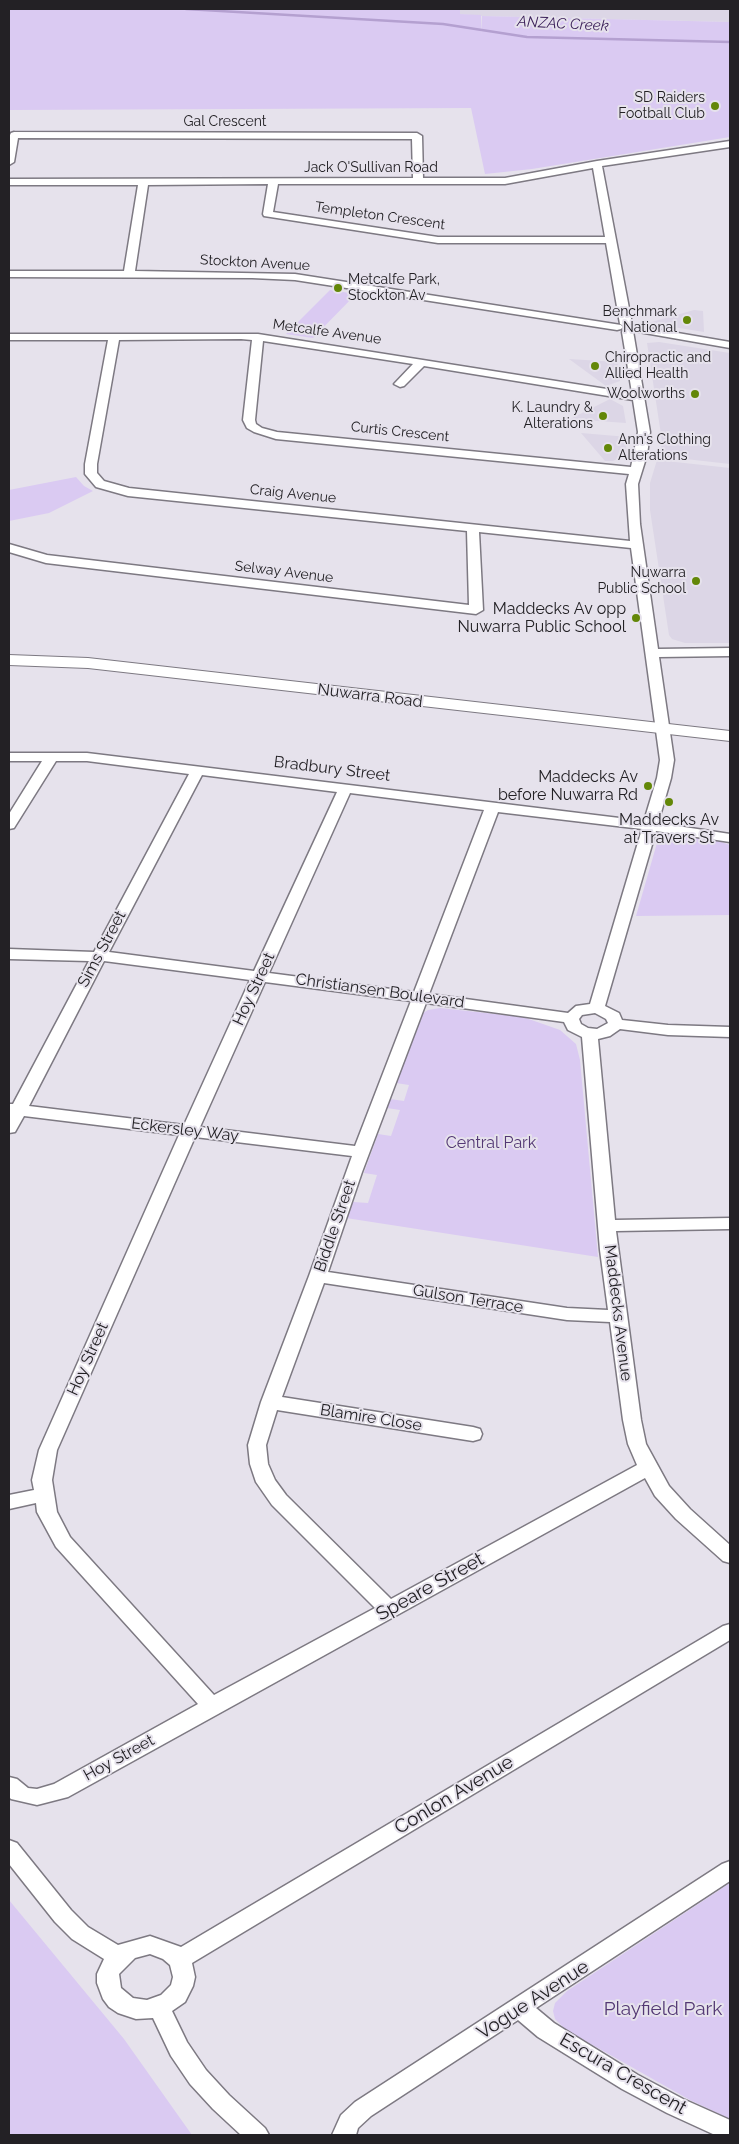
<!DOCTYPE html>
<style>
body{margin:0}
#map{position:relative;width:739px;height:2144px;overflow:hidden;background:#e6e2ec;font-family:Raleway,sans-serif}
canvas{display:block}
.frame{position:absolute;inset:0;border:10px solid #232125;pointer-events:none}
</style>
<div id="map">
<canvas width="739" height="2144"></canvas>
<div class="frame"></div>
</div>
<script>
const g = document.querySelector('canvas').getContext('2d');
g.lineJoin = 'round';
function paint(path, color) {
  g.fillStyle = color;
  g.fill(path, 'evenodd');
}
function toPath(rows) {
  const path = new Path2D();
  for (const r of rows) {
    path.moveTo(r[0], r[1]);
    for (let i = 2; i < r.length; i += 2) path.lineTo(r[i], r[i + 1]);
  }
  return path;
}
function strokePath(path, color, width, dash) {
  g.strokeStyle = color;
  g.lineWidth = width;
  g.lineCap = dash ? 'butt' : 'round';
  g.setLineDash(dash || []);
  g.stroke(path);
}
function write(font, color, halo, rows, align = 'center') {
  g.font = font + ' Raleway,sans-serif';
  g.lineWidth = 4;
  g.setLineDash([]);
  g.textBaseline = 'middle';
  g.strokeStyle = halo;
  g.fillStyle = color;
  for (const [text, x, y, turn = 0] of rows) {
    g.save();
    g.translate(x, y);
    g.rotate((+turn || 0) * Math.PI / 180);
    g.textAlign = isNaN(turn) ? turn : align;
    if (halo) g.strokeText(text, 0, 0);
    g.fillText(text, 0, 0);
    g.restore();
  }
}
paint(toPath([
 [460,9,730,9,730,22,482,16,460,14],
 [694,310,703,311,704,332,648,323],
 [659,342,730,353,730,464,659,456,662,441,647,343],
 [569,359,618,362,620,381,606,386],
 [610,399,623,406,626,423,570,419],
 [581,433,628,437,624,456,613,461,605,461],
 [657,460,730,468,730,643,685,643,672,639,669,635,650,510,650,483]
]), '#dcd6e6');
paint(toPath([
 [9,9,460,9,460,14,481,15,481,34,482,16,730,22,730,137,532,169,485,174,471,108,9,110],
 [330,290,356,294,313,338,286,334],
 [76,477,84,486,93,491,49,513,9,521,9,490],
 [685,834,710,838,730,845,730,915,636,916,657,843,660,839,666,835],
 [440,1008,523,1017,560,1030,576,1044,580,1060,598,1257,346,1218,353,1202,368,1203,377,1175,364,1173,378,1134,391,1136,400,1110,387,1108,390,1099,404,1101,409,1085,396,1083,420,1015,428,1010],
 [730,1883,730,2119,690,2100,566,2030,555,2019,553,2011,555,2003,567,1991],
 [9,1900,124,2039,192,2135,9,2135]
]), '#dacaf2');
strokePath(toPath([
 [186,9,443,24,527,37,730,42]
]), '#b4a0d0', 2.5);
const minor = toPath([
 [14,132,417,133,422,136,423,178,505,178,597,161,730,141,730,147,602,166,632,324,626,327,620,324,606,243,438,243,264,216,263,214,268,184,148,185,135,271,295,274,621,325,623,327,621,329,617,330,295,280,252,278,9,277,9,271,124,271,138,185,9,185,9,179,413,178,412,139,18,138,14,162,9,165,9,137,11,133,14,132],
 [593,168,605,237,438,237,273,212,278,184,505,184,593,168],
 [637,326,730,342,730,348,633,331,650,432,647,455,638,484,640,524,658,649,730,648,730,656,659,657,674,760,671,778,658,823,730,834,730,842,656,831,605,1006,619,1013,622,1020,668,1025,730,1027,730,1037,668,1035,620,1029,610,1036,598,1039,615,1220,730,1218,730,1229,616,1231,641,1420,646,1444,669,1486,690,1509,730,1545,730,1563,723,1561,676,1519,655,1496,645,1478,68,1797,37,1805,11,1799,9,1797,9,1777,17,1779,28,1788,37,1789,54,1784,198,1704,56,1547,37,1512,36,1503,9,1509,9,1495,34,1490,32,1480,39,1450,179,1135,24,1116,15,1132,9,1133,9,1104,13,1104,89,961,9,959,9,949,94,952,189,774,87,761,56,761,14,828,9,829,9,814,42,761,9,761,9,753,87,753,644,821,657,778,660,760,631,548,479,532,483,610,476,614,46,563,9,552,9,544,47,555,469,605,467,531,128,496,96,487,85,474,85,464,108,340,9,340,9,334,258,334,632,393,622,332,624,330,632,330,633,327,637,326],
 [241,339,252,340,243,420,247,428,254,432,276,439,629,474,626,484,630,541,129,488,104,481,97,473,97,464,119,340,241,339],
 [263,341,413,364,394,384,400,387,404,386,424,366,633,400,638,432,631,467,277,432,262,428,256,424,255,420,263,341],
 [202,775,337,792,254,971,109,952,202,775],
 [350,793,484,810,414,992,269,973,350,793],
 [498,812,642,829,590,1004,576,1006,568,1013,429,994,498,812],
 [104,961,250,980,184,1125,29,1106,104,961],
 [265,982,411,1001,355,1146,200,1127,265,982],
 [426,1003,564,1022,568,1030,582,1037,600,1250,608,1310,567,1308,328,1272,362,1172,426,1003],
 [595,1013,606,1019,608,1023,597,1029,588,1028,581,1024,579,1019,582,1015,595,1013],
 [195,1137,352,1156,309,1276,261,1402,248,1445,250,1464,256,1482,272,1505,375,1608,214,1695,70,1537,57,1512,52,1480,57,1450,195,1137],
 [324,1283,567,1320,610,1322,623,1420,628,1444,637,1465,391,1599,286,1495,275,1480,268,1464,266,1445,277,1410,473,1441,480,1439,482,1434,480,1429,473,1427,282,1397,324,1283],
 [730,1624,730,1640,192,1963,195,1977,193,1986,185,2002,172,2011,187,2042,206,2070,229,2095,265,2128,269,2135,241,2135,213,2109,190,2084,171,2056,153,2018,136,2019,118,2013,109,2007,103,1999,97,1983,97,1974,104,1959,72,1939,55,1922,9,1864,9,1840,17,1843,71,1910,88,1927,118,1945,150,1936,181,1947,723,1626,730,1624],
 [150,1954,163,1959,170,1965,173,1977,171,1985,161,1995,147,2000,133,1998,121,1988,119,1974,135,1958,150,1954],
 [730,1861,730,1881,536,2008,554,2023,638,2075,683,2099,730,2120,730,2135,715,2135,667,2113,622,2089,538,2037,518,2020,371,2116,358,2128,356,2135,332,2135,341,2115,355,2102,722,1864,730,1861]
]);
const major = toPath([
 [9,655,88,658,730,731,730,741,88,668,9,665,9,655]
]);
strokePath(minor, '#7d7982', 3);
strokePath(major, '#7d7982', 2);
paint(minor, '#fff');
paint(major, '#fff');
for (const [x, y, r, color] of [
 [715,106,5,"#638708"],
 [338,288,5,"#638708"],
 [687,320,5,"#638708"],
 [595,366,5,"#638708"],
 [695,394,5,"#638708"],
 [603,416,5,"#638708"],
 [608,448,5,"#638708"],
 [696,581,5,"#638708"],
 [636,618,5,"#638708"],
 [648,786,5,"#638708"],
 [669,802,5,"#638708"]
]) {
  const dot = new Path2D();
  dot.arc(x, y, r, 0, 2 * Math.PI);
  g.fillStyle = color;
  g.fill(dot);
  strokePath(dot, '#e6e2ec', 2);
}
write('14px', '#232125', '#e6e2ec', [
 ["SD Raiders",705,98],
 ["Football Club",705,114],
 ["Metcalfe Park,",348,280,"left"],
 ["Stockton Av",348,296,"left"],
 ["Benchmark",677,312],
 ["National",677,328],
 ["Chiropractic and",605,358,"left"],
 ["Allied Health",605,374,"left"],
 ["Woolworths",685,394],
 ["K. Laundry &",593,408],
 ["Alterations",593,424],
 ["Ann's Clothing",618,440,"left"],
 ["Alterations",618,456,"left"],
 ["Nuwarra",686,573],
 ["Public School",686,589]
], 'right');
write('14px', '#232125', '#e6e2ec', [
 ["Gal Crescent",225,122],
 ["Jack O'Sullivan Road",371,168],
 ["Templeton Crescent",380,216,8],
 ["Stockton Avenue",255,263,3],
 ["Metcalfe Avenue",327,332,8],
 ["Curtis Crescent",400,432,6],
 ["Craig Avenue",293,494,6],
 ["Selway Avenue",284,572,7]
]);
write('italic 15px', '#3c215a', '#e6e2ec', [
 ["ANZAC Creek",563,24,3]
]);
write('16px', '#232125', '#e6e2ec', [
 ["Maddecks Av opp",626,609],
 ["Nuwarra Public School",626,627],
 ["Maddecks Av",638,777],
 ["before Nuwarra Rd",638,795],
 ["Maddecks Av",669,820,"center"],
 ["at Travers St",669,838,"center"]
], 'right');
write('16px', '#232125', '#e6e2ec', [
 ["Nuwarra Road",370,696,7],
 ["Bradbury Street",332,769,7],
 ["Sims Street",102,949,-62],
 ["Hoy Street",254,989,-65],
 ["Christiansen Boulevard",380,991,8],
 ["Eckersley Way",185,1130,7],
 ["Biddle Street",335,1226,-71],
 ["Gulson Terrace",468,1299,9],
 ["Maddecks Avenue",618,1313,83],
 ["Hoy Street",88,1359,-66],
 ["Blamire Close",371,1418,9],
 ["Hoy Street",119,1758,-29]
]);
write('16px', '#533874', '#e6e2ec', [
 ["Central Park",491,1143]
]);
write('19px', '#232125', '#e6e2ec', [
 ["Speare Street",430,1587,-29],
 ["Conlon Avenue",454,1795,-31],
 ["Vogue Avenue",533,2000,-33],
 ["Escura Crescent",623,2074,30]
]);
write('19px', '#533874', '#e6e2ec', [
 ["Playfield Park",663,2009]
]);
</script>
